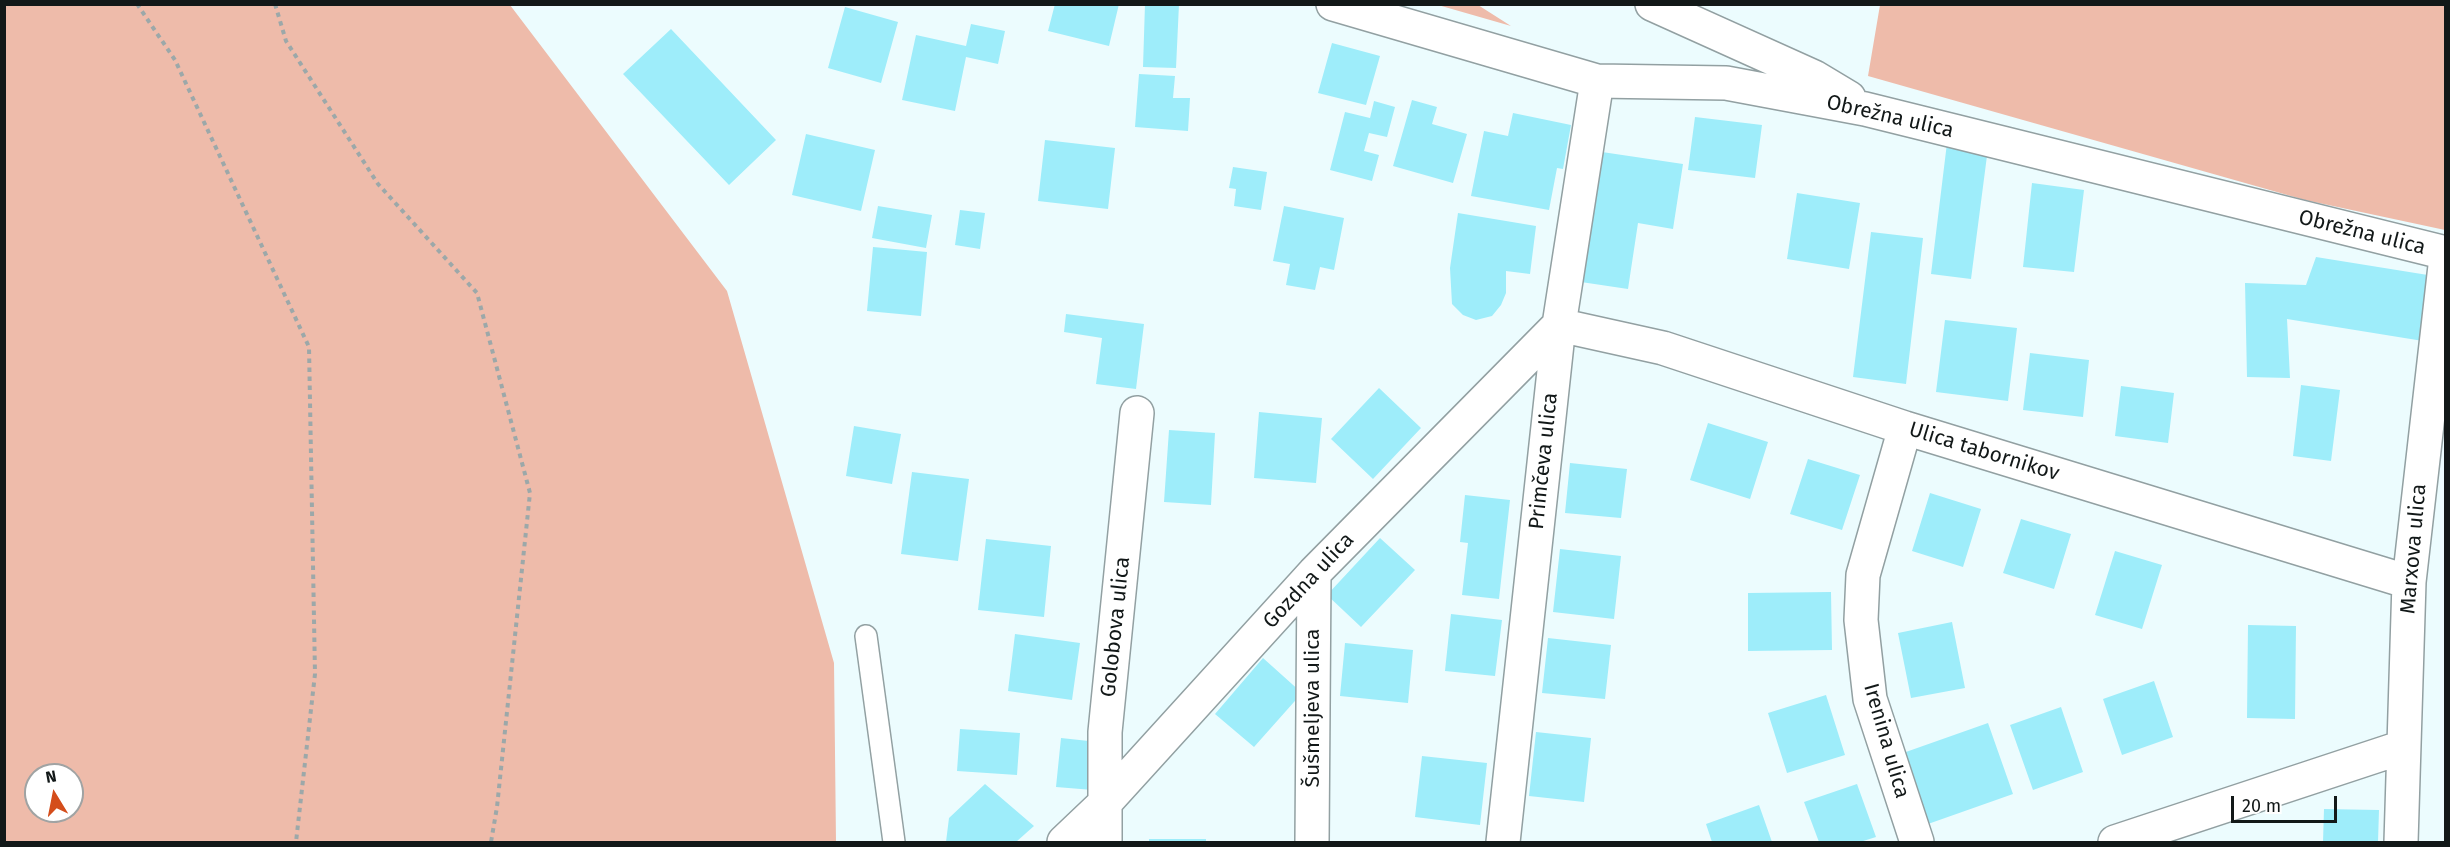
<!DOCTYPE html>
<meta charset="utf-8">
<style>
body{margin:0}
#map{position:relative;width:2450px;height:847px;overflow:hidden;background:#ecfcfe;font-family:"Fira Sans",sans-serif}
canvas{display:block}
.frame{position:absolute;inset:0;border:6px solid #121818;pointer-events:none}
.north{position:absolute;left:24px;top:763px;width:60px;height:60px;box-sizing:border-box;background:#fff;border:2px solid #a0a3a3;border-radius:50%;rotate:350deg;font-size:16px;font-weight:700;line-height:24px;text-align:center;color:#121818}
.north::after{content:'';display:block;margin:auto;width:21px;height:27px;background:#d44d1b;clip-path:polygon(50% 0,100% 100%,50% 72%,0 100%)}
.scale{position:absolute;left:2231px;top:796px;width:106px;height:27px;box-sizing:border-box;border:3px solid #121818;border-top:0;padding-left:8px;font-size:18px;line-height:21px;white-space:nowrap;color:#121818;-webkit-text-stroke:4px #fff;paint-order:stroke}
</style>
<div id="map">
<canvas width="2450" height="847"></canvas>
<div class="frame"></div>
<div class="north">N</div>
<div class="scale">20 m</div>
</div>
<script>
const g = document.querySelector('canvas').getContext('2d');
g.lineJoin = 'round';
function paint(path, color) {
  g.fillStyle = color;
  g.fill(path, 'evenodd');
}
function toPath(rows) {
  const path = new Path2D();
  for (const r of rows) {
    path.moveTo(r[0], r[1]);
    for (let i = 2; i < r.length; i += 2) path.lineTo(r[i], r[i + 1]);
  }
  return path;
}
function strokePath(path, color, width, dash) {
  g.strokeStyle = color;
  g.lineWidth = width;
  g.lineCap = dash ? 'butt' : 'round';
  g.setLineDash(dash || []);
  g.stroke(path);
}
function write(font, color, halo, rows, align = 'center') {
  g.font = font + ' "Fira Sans",sans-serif';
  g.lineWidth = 6;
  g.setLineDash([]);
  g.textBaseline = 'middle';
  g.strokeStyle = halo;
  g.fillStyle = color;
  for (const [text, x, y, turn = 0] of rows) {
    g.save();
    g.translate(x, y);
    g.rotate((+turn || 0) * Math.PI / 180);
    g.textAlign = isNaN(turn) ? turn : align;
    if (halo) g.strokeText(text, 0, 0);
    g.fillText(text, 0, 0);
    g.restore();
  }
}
paint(toPath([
 [5,4,510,5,727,291,834,663,836,842,5,842],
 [36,775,72,775,72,811,36,811],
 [1438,5,1478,5,1511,26],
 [1880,5,2445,5,2445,230,2305,200,1868,76]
]), '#eba');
paint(toPath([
 [1055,4,1119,4,1109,46,1048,31],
 [1145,4,1179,4,1176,68,1143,67],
 [845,7,898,22,881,83,828,68],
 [971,24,1005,31,998,64,966,57,955,111,902,100,916,35,966,46],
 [671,29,776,140,729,185,623,74],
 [1332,43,1380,56,1366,105,1318,93],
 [1139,74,1175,76,1173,98,1190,98,1188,131,1135,127],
 [1412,100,1437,107,1432,124,1467,134,1453,183,1393,166],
 [1374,101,1395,107,1387,137,1369,133,1364,151,1379,155,1372,181,1330,170,1345,112,1370,118],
 [1513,113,1571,125,1563,169,1557,168,1549,210,1471,196,1484,131,1508,136],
 [1695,117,1762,125,1755,178,1688,170],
 [806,134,875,150,861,211,792,195],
 [1045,140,1115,148,1108,209,1038,201],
 [1947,143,1988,148,1971,279,1931,274],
 [1602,152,1683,164,1673,229,1638,223,1628,289,1581,282],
 [1233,167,1267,172,1261,210,1234,206,1236,189,1229,188],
 [2032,183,2084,190,2074,272,2023,267],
 [1797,193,1860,203,1849,269,1787,259],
 [878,206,932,215,926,248,872,238],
 [1284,206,1344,218,1334,270,1320,267,1315,290,1286,285,1290,264,1273,261],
 [960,210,985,213,980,249,955,245],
 [1458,213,1536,226,1530,274,1506,271,1506,293,1501,305,1492,316,1476,320,1463,315,1452,304,1450,268],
 [1871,232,1923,238,1906,384,1853,377],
 [873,247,927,252,921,316,867,311],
 [2316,257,2434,276,2423,341,2287,319,2290,378,2247,377,2245,283,2306,285],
 [1066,314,1144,324,1136,389,1096,384,1102,338,1064,332],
 [1945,320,2017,328,2008,401,1936,392],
 [2030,353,2089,360,2083,417,2023,410],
 [2301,385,2340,390,2331,461,2293,456],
 [2121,386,2174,393,2168,443,2115,436],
 [1379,388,1421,428,1373,479,1331,439],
 [1259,412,1322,418,1316,483,1254,478],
 [1708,423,1768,442,1750,499,1690,480],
 [854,426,901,434,892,484,846,476],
 [1169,430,1215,433,1211,505,1164,502],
 [1808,459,1860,475,1842,530,1790,514],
 [1570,463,1627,469,1621,518,1565,513],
 [912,472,969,479,958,561,901,554],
 [1930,493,1981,509,1963,567,1912,551],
 [1465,495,1510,500,1499,599,1462,595,1468,543,1460,542],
 [2021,519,2071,534,2054,589,2003,573],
 [1380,538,1415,570,1361,627,1327,595],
 [986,539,1051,546,1044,617,978,610],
 [1560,549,1621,556,1614,619,1553,612],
 [2115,551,2162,565,2142,629,2095,615],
 [1831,592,1832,650,1748,651,1748,593],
 [1451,614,1502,620,1495,676,1445,671],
 [1952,622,1965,688,1911,698,1898,633],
 [2248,625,2296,626,2295,719,2247,718],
 [1015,634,1080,643,1072,700,1008,691],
 [1548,638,1611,645,1605,699,1542,693],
 [1345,643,1413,650,1408,703,1340,696],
 [1263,658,1302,693,1254,747,1215,714],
 [2154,681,2173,737,2122,755,2103,699],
 [1826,695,1845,755,1787,773,1768,713],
 [2061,707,2083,772,2033,790,2010,725],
 [1988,723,2013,794,1928,824,1903,753],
 [960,729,1020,733,1017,775,957,771],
 [1536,732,1591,738,1584,802,1529,796],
 [1061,738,1098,742,1093,790,1056,787],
 [1422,756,1487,763,1480,825,1415,817],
 [985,784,1034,826,1016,842,946,842,949,818],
 [1857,784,1876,837,1860,842,1819,842,1804,802],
 [1759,805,1772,842,1712,842,1706,824],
 [2324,809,2379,810,2378,842,2323,842],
 [1149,839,1206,839,1206,842,1149,842]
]), '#9eedfa');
const service = toPath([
 [866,636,894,842]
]);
const minor = toPath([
 [1333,4,1597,81,1726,83,1865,109,2446,253],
 [1652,4,1814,77,1849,98],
 [1905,428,1863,575,1861,620,1870,699,1917,842],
 [1064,842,1104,804,1314,573,1559,325,1663,348,1905,428,2409,582],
 [1105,842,1105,732,1137,413],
 [1312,842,1314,573],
 [1503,842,1559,325,1597,81],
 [2115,842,2403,747],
 [2401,842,2409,582,2446,257]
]);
strokePath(service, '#92a0a2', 24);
strokePath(minor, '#92a0a2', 36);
strokePath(toPath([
 [137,4,175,60,309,347,315,674,296,842],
 [275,4,286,41,378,184,477,293,530,493,497,807,491,842]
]), '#9ca8a9', 4, [4.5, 4.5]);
strokePath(service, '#fff', 21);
strokePath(minor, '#fff', 33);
write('21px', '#121818', '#fff', [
 ["Obrežna ulica",1890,117,13],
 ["Obrežna ulica",2362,233,14],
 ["Ulica tabornikov",1984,452,17],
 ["Primčeva ulica",1544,461,-84],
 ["Marxova ulica",2414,549,-85],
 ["Gozdna ulica",1309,581,-47],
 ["Golobova ulica",1116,627,-84],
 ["Šušmeljeva ulica",1313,708,-90],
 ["Irenina ulica",1886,741,74]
]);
</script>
